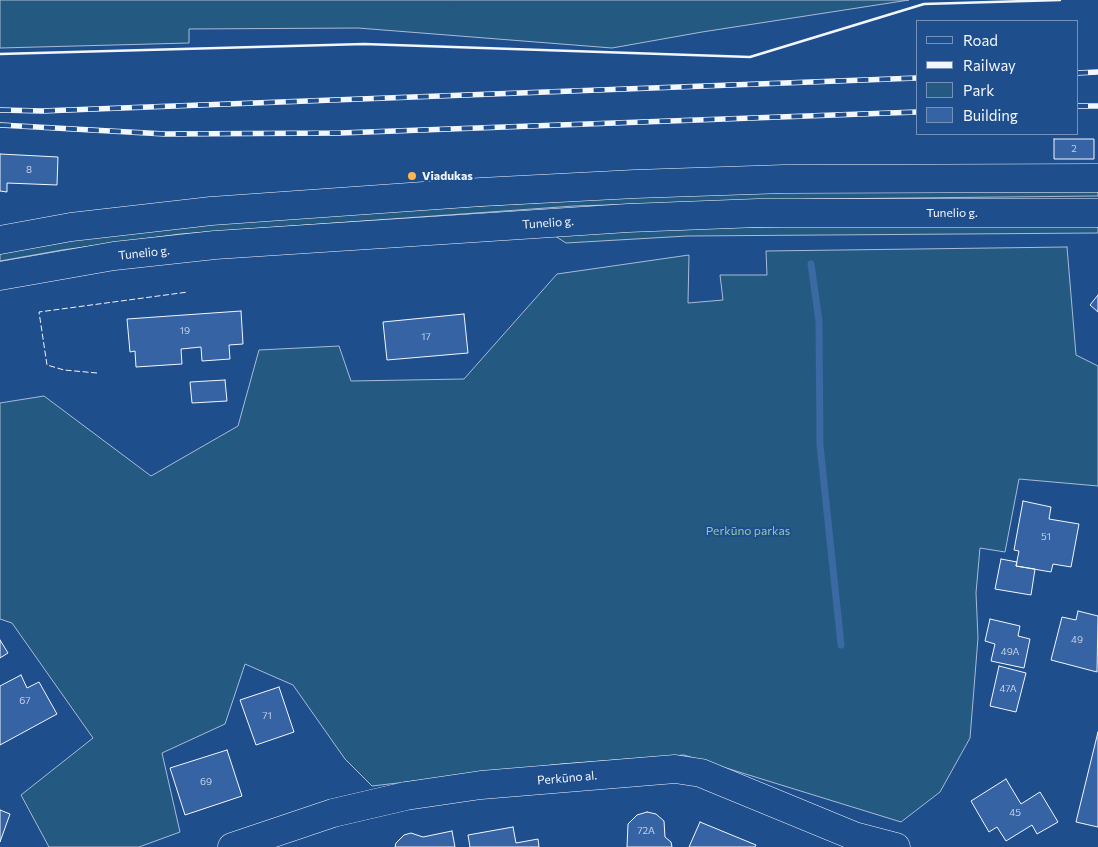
<!DOCTYPE html>
<meta charset="utf-8">
<style>
body{margin:0}
#map{position:relative;width:1098px;height:847px;overflow:hidden;background:#1f4e8c;font-family:Commissioner,sans-serif}
canvas{display:block}
.legend{position:absolute;left:916px;top:20px;width:162px;height:115px;box-sizing:border-box;background:#1f4e8c;border:1px solid #7391ba;margin:0;padding:6px 9px;list-style:none;font-size:15px;color:#f2f6ff}
.legend li{display:flex;align-items:center;gap:10px;height:25px}
.legend b{width:25px;border:1px solid #7391ba}
</style>
<div id="map">
<canvas width="1098" height="847"></canvas>
<ul class="legend">
<li><b style="height:6px;background:#1f4e8c"></b>Road</li>
<li><b style="height:6px;background:#f2f6ff"></b>Railway</li>
<li><b style="height:14px;background:#245a82"></b>Park</li>
<li><b style="height:14px;background:#3563a3"></b>Building</li>
</ul>
</div>
<script>
const g = document.querySelector('canvas').getContext('2d');
g.lineJoin = 'round';
function paint(path, color) {
  g.fillStyle = color;
  g.fill(path, 'evenodd');
}
function toPath(rows) {
  const path = new Path2D();
  for (const r of rows) {
    path.moveTo(r[0], r[1]);
    for (let i = 2; i < r.length; i += 2) path.lineTo(r[i], r[i + 1]);
  }
  return path;
}
function strokePath(path, color, width, dash) {
  g.strokeStyle = color;
  g.lineWidth = width;
  g.lineCap = dash ? 'butt' : 'round';
  g.setLineDash(dash || []);
  g.stroke(path);
}
function write(font, color, halo, rows, align = 'center') {
  g.font = font + ' Commissioner,sans-serif';
  g.lineWidth = 4;
  g.setLineDash([]);
  g.textBaseline = 'middle';
  g.strokeStyle = halo;
  g.fillStyle = color;
  for (const [text, x, y, turn = 0] of rows) {
    g.save();
    g.translate(x, y);
    g.rotate((+turn || 0) * Math.PI / 180);
    g.textAlign = isNaN(turn) ? turn : align;
    if (halo) g.strokeText(text, 0, 0);
    g.fillText(text, 0, 0);
    g.restore();
  }
}
const green = toPath([
 [0,0,909,0,702,32,612,48,358,28,189,29,189,43,0,48,0,0],
 [1098,190,1098,196,815,199,574,206,180,234,62,250,0,261,0,253,60,242,179,226,446,208,705,193,1098,190],
 [1098,225,1098,233,687,236,566,243,555,236,667,229,806,226,1098,225],
 [1067,247,1076,355,1098,366,1098,486,1019,479,1005,552,980,548,976,593,978,638,970,738,940,792,901,822,684,755,561,764,372,786,345,759,293,685,245,664,225,724,162,753,180,832,139,847,49,847,21,795,93,738,12,623,0,619,0,403,44,396,151,476,238,426,259,350,339,346,351,381,464,379,557,274,689,255,688,303,723,300,720,275,767,275,766,251,1067,247]
]);
paint(green, '#245a82');
strokePath(green, '#a8bbd7', 1);
strokePath(toPath([
 [811,264,819,321,820,445,841,645]
]), '#3b69a3', 7);
const building = toPath([
 [1054,139,1094,139,1094,159,1054,159,1054,139],
 [0,154,58,157,57,185,7,183,7,192,0,191,0,154],
 [1098,295,1098,312,1090,305,1098,295],
 [241,311,243,344,229,345,230,359,202,361,201,347,181,349,182,364,136,367,135,351,130,352,127,319,241,311],
 [464,314,468,353,387,360,383,322,464,314],
 [225,380,227,401,192,403,190,382,225,380],
 [1023,501,1051,507,1049,519,1079,524,1071,567,1053,564,1051,572,1016,566,1019,551,1014,550,1023,501],
 [1001,559,1017,562,1016,566,1035,569,1031,595,995,589,1001,559],
 [1078,611,1098,616,1097,672,1051,660,1062,617,1076,620,1078,611],
 [990,619,1020,626,1018,636,1030,639,1024,668,991,661,995,644,985,641,990,619],
 [0,640,8,653,0,658,0,640],
 [999,666,1026,673,1016,712,990,706,999,666],
 [21,675,27,688,39,682,57,714,0,745,0,686,21,675],
 [279,687,294,732,256,745,240,700,279,687],
 [1098,732,1098,827,1076,822,1098,732],
 [227,750,242,796,185,815,170,768,227,750],
 [1006,779,1021,804,1040,792,1058,822,1037,834,1032,825,1006,841,997,827,989,832,971,801,1006,779],
 [0,810,10,814,0,842,0,810],
 [647,812,656,814,664,821,665,837,671,842,672,847,627,847,628,824,637,815,647,812],
 [700,822,756,845,755,847,689,847,700,822],
 [513,827,516,843,538,839,539,847,470,847,468,835,513,827],
 [452,831,455,847,395,847,396,843,404,835,411,833,423,837,452,831]
]);
paint(building, '#3563a3');
strokePath(building, '#f2f6ff', 1);
const minor = toPath([
 [232,847,333,813,406,796,481,785,675,769,701,773,854,836,896,847]
]);
const major = toPath([
 [0,240,71,227,211,211,481,192,635,184,784,179,1098,178],
 [0,276,114,256,215,245,628,218,758,213,1098,213]
]);
strokePath(minor, '#f2f6ff', 29);
strokePath(major, '#f2f6ff', 29);
strokePath(minor, '#1f4e8c', 28);
strokePath(major, '#1f4e8c', 28);
const rail = toPath([
 [1077,73,1098,72],
 [1077,106,1098,106],
 [0,110,42,111,917,78],
 [0,125,165,134,340,133,917,112]
]);
strokePath(rail, '#f2f6ff', 5.5);
strokePath(rail, '#1f4e8c', 4, [11]);
strokePath(toPath([
 [97,373,64,370,47,365,39,312,188,292]
]), '#f2f6ff', 1, [6, 2.5]);
strokePath(toPath([
 [0,54,364,44,750,57,924,4,1060,0]
]), '#f2f6ff', 2.5);
for (const [x, y, r, color] of [
 [412,176,5,"#ffb74d"]
]) {
  const dot = new Path2D();
  dot.arc(x, y, r, 0, 2 * Math.PI);
  g.fillStyle = color;
  g.fill(dot);
  strokePath(dot, '#1f4e8c', 2);
}
write('10px', '#c3d1e8', null, [
 ["2",1074,149],
 ["8",29,170],
 ["19",185,331],
 ["17",426,337],
 ["51",1046,537],
 ["49",1077,640],
 ["49A",1010,652],
 ["47A",1008,689],
 ["67",25,701],
 ["71",267,716],
 ["69",206,782],
 ["45",1015,813],
 ["72A",646,831]
]);
write('bold 12px', '#f2f6ff', '#1f4e8c', [
 ["Viadukas",422,176]
], 'left');
write('12px', '#f2f6ff', '#1f4e8c', [
 ["Tunelio g.",952,213],
 ["Tunelio g.",548,223,-4],
 ["Tunelio g.",144,253,-6],
 ["Perkūno al.",567,778,-5]
]);
write('12px', '#97c8a6', '#1f4e8c', [
 ["Perkūno parkas",748,531]
]);
</script>
